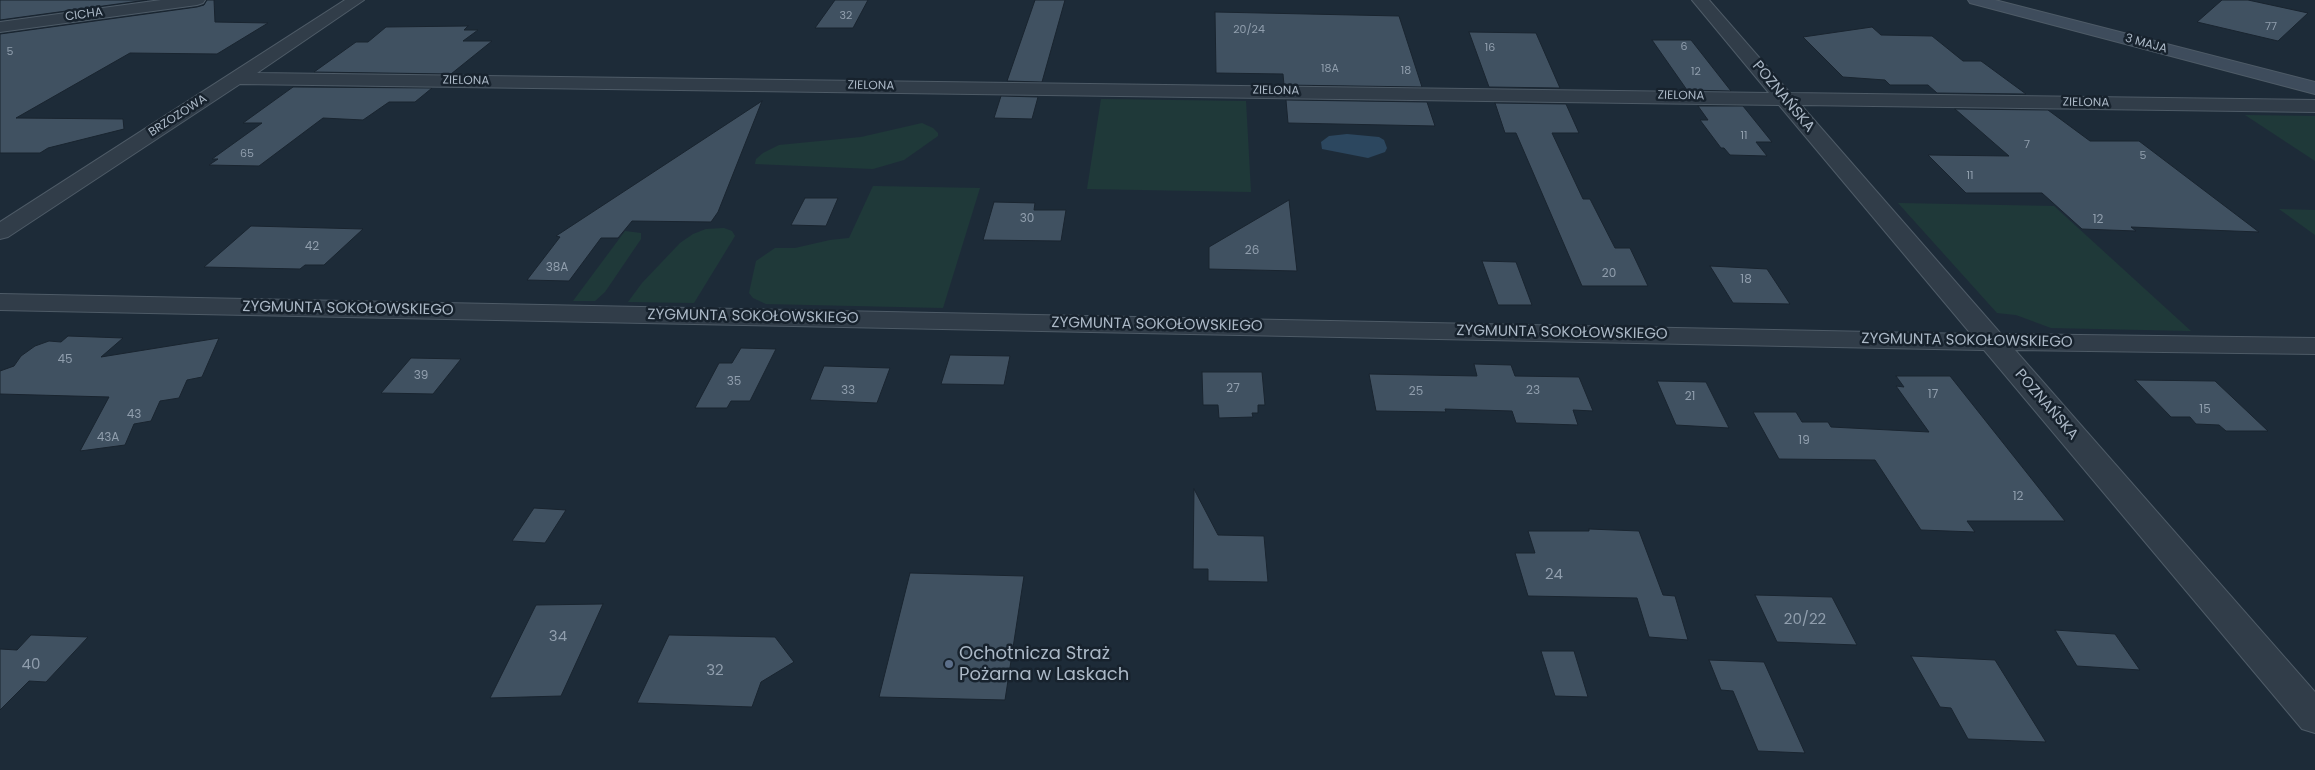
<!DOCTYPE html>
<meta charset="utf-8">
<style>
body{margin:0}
canvas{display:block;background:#1d2b38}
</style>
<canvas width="2315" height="770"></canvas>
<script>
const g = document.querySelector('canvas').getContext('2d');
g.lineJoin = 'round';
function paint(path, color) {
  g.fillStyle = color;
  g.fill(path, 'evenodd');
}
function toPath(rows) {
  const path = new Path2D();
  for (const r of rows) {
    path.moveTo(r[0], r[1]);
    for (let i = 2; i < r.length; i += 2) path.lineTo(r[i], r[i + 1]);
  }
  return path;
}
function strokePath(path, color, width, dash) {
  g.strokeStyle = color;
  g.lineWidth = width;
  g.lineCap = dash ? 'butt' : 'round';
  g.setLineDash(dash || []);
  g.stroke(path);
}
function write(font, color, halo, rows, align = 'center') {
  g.font = font + ' Poppins,sans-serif';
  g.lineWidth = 5;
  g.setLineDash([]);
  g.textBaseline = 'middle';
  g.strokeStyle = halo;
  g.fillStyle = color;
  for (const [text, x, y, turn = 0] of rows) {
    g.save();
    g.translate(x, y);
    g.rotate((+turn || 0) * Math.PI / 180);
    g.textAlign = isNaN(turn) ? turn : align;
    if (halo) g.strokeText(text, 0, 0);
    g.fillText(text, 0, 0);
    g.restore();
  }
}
paint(toPath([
 [1101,99,1246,101,1251,192,1087,189],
 [2245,115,2315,116,2315,161],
 [922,123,933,128,938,133,938,136,904,160,873,169,755,164,756,159,763,153,779,145,861,137],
 [873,186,980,188,943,308,766,304,753,298,749,293,756,261,775,248,795,248,830,240,849,238],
 [1898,203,2054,206,2191,331,2051,328,2016,315,1997,313],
 [2279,209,2315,210,2315,235],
 [724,228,732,231,735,236,694,303,628,302,642,283,680,243,693,234,706,229],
 [625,231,641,233,641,239,605,292,595,301,573,301]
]), '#1f3939');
paint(toPath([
 [1347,134,1379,137,1384,140,1387,148,1385,152,1368,158,1322,149,1321,142,1329,136]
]), '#2c475f');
const building = toPath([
 [0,0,147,0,0,20,0,0],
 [207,0,214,0,215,22,268,23,217,54,130,53,16,118,123,119,124,129,48,148,40,153,0,153,0,34,197,7,204,5,207,0],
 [835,0,868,0,853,28,815,28,835,0],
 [1035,0,1065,0,1042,82,1007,81,1035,0],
 [2222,0,2248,0,2308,13,2278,41,2197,22,2222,0],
 [1215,12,1399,16,1422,87,1284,85,1283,74,1216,73,1215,12],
 [468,26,464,30,478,30,463,41,492,41,451,74,314,72,356,42,368,42,386,27,468,26],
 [1872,27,1881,35,1932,36,1963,61,1981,61,2026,94,1937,93,1928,85,1890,85,1885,80,1843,77,1803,37,1872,27],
 [1469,32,1536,33,1560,88,1489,87,1469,32],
 [1652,40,1691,40,1731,91,1687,90,1652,40],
 [293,87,432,88,415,102,389,102,363,120,323,118,259,166,209,165,218,159,212,159,262,123,243,123,293,87],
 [1001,96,1038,97,1032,119,994,118,1001,96],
 [1286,100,1427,102,1435,126,1288,123,1286,100],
 [762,101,718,212,711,222,632,221,618,238,601,238,569,281,527,280,560,237,556,236,762,101],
 [1495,103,1566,104,1579,133,1552,133,1583,199,1590,199,1615,248,1630,248,1648,286,1582,286,1516,133,1505,133,1495,103],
 [1698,106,1743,106,1772,142,1756,142,1767,156,1730,155,1724,148,1721,148,1700,120,1708,120,1698,106],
 [1955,109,2048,110,2090,141,2139,141,2259,232,2131,227,2136,231,2082,229,2042,193,1966,193,1928,155,2009,156,1955,109],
 [805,198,838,198,826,226,791,225,805,198],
 [1289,200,1297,271,1209,269,1209,247,1289,200],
 [994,202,1035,203,1034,210,1066,210,1061,241,983,240,994,202],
 [251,226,363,229,324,265,305,265,300,269,204,267,251,226],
 [1482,261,1516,262,1532,305,1498,305,1482,261],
 [1710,266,1767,269,1790,304,1733,303,1710,266],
 [68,336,123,338,101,357,219,338,202,377,187,380,179,398,160,401,151,421,134,424,125,445,80,451,109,397,0,394,0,371,14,366,21,356,35,346,49,341,61,342,68,336],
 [741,348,776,349,750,401,731,401,727,408,695,408,719,363,732,363,741,348],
 [950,355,1010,356,1004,385,941,384,950,355],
 [411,358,461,359,433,394,381,393,411,358],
 [1474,364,1511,365,1515,376,1579,377,1593,411,1573,410,1578,425,1516,423,1512,411,1445,409,1446,412,1376,411,1369,374,1477,376,1474,364],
 [824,366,890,368,877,403,810,400,824,366],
 [1202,372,1262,372,1265,405,1258,405,1258,413,1252,413,1253,417,1219,418,1218,405,1203,405,1202,372],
 [1896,376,1950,376,2065,521,1967,521,1975,532,1921,530,1875,460,1779,459,1753,412,1796,412,1802,422,1828,422,1831,427,1929,432,1896,386,1904,387,1896,376],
 [2135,380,2215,381,2268,431,2226,431,2219,425,2196,424,2190,417,2171,417,2135,380],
 [1657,381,1706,382,1729,428,1676,425,1657,381],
 [1194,489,1218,535,1264,536,1268,582,1208,581,1208,569,1193,569,1194,489],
 [534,508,566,510,545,543,512,541,534,508],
 [1589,529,1639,531,1663,595,1675,596,1688,640,1649,637,1637,598,1528,596,1515,553,1535,553,1528,531,1589,531,1589,529],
 [910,573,1024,576,1005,700,879,697,910,573],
 [1755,595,1832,597,1857,645,1777,642,1755,595],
 [603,604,561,696,490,698,536,605,603,604],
 [2055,630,2115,634,2140,670,2077,666,2055,630],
 [31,635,88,637,46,682,29,681,0,710,0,649,17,650,31,635],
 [669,635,775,637,794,662,761,682,752,707,637,703,669,635],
 [1541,651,1574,651,1588,697,1555,696,1541,651],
 [1911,656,1995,660,2046,742,1968,739,1951,708,1940,707,1911,656],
 [1709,660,1764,662,1805,753,1758,751,1733,691,1721,690,1709,660]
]);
paint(building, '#405161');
strokePath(building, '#19242f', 1);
const street = toPath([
 [161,0,205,0,203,3,197,5,0,32,0,22,161,0],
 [345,0,364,0,257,73,1769,93,1692,0,1709,0,1790,93,2315,100,2315,112,1801,105,2001,334,2315,338,2315,354,2015,350,2315,692,2315,733,2302,729,1984,350,0,310,0,294,1971,334,1779,105,240,84,8,237,0,239,0,222,345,0]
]);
const secondary = toPath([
 [1968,0,1995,0,2315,82,2315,94,1970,3,1968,0]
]);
strokePath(street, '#4e5b67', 2);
strokePath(secondary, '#4e5b67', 2);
paint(street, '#313d49');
paint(secondary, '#3e4c5c');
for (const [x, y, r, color] of [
 [949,664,5,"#5c6f8a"]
]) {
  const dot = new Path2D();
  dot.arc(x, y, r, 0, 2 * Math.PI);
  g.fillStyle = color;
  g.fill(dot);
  strokePath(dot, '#17222d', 2);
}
write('11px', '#909ead', null, [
 ["32",846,16],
 ["77",2271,27],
 ["20/24",1249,30],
 ["6",1684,47],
 ["16",1490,48],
 ["5",10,52],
 ["18A",1330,69],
 ["18",1406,71],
 ["12",1696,72],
 ["11",1744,136],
 ["7",2027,145],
 ["65",247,154],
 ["5",2143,156],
 ["11",1970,176]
]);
write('12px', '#abb8c6', '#17222d', [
 ["CICHA",84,15,-8],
 ["3 MAJA",2146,44,15],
 ["ZIELONA",466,81,1],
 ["ZIELONA",871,86,1],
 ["ZIELONA",1276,91,1],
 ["ZIELONA",1681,96,1],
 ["ZIELONA",2086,103,1],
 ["BRZOZOWA",178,116,-33]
]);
write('12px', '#909ead', null, [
 ["30",1027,219],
 ["12",2098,220],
 ["42",312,247],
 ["26",1252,251],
 ["38A",557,268],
 ["20",1609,274],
 ["18",1746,280],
 ["45",65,360],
 ["39",421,376],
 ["35",734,382],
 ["27",1233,389],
 ["33",848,391],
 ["23",1533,391],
 ["25",1416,392],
 ["17",1933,395],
 ["21",1690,397],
 ["15",2205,410],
 ["43",134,415],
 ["43A",108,438],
 ["19",1804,441],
 ["12",2018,497]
]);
write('15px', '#abb8c6', '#17222d', [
 ["POZNAŃSKA",1783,97,50],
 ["ZYGMUNTA SOKOŁOWSKIEGO",348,309,1],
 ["ZYGMUNTA SOKOŁOWSKIEGO",753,317,1],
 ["ZYGMUNTA SOKOŁOWSKIEGO",1157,325,1],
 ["ZYGMUNTA SOKOŁOWSKIEGO",1562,333,1],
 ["ZYGMUNTA SOKOŁOWSKIEGO",1967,341,1],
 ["POZNAŃSKA",2046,405,49]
]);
write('15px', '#909ead', null, [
 ["24",1554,575],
 ["20/22",1805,620],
 ["34",558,637],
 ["40",31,665],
 ["32",715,671]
]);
write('18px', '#abb8c6', '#17222d', [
 ["Ochotnicza Straż",959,654],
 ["Pożarna w Laskach",959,675]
], 'left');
</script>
